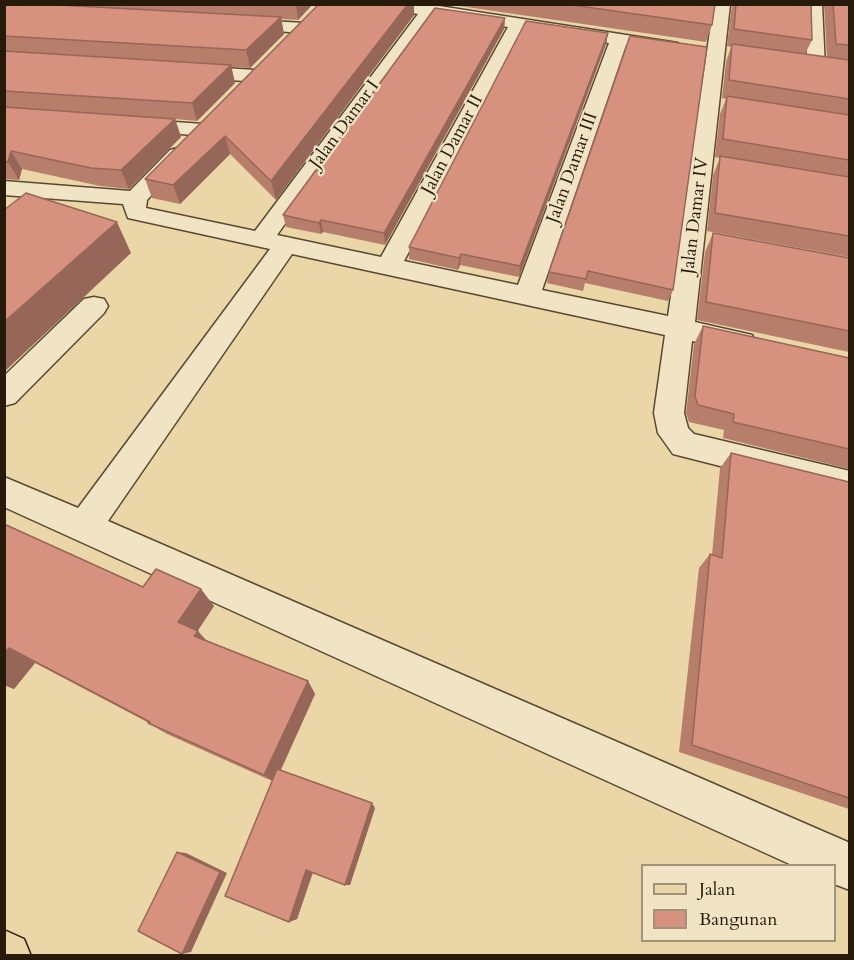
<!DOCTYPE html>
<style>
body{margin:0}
#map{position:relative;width:854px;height:960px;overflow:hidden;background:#ead6a6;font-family:Cardo,serif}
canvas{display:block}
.frame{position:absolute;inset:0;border:6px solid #281a0b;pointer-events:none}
.legend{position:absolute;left:641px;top:864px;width:195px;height:78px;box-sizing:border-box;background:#f1e4c5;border:2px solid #a1937b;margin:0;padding:8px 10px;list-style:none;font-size:18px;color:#281a0b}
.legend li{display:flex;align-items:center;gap:12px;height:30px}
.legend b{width:30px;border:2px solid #a1937b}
</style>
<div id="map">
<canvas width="854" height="960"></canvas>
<div class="frame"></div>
<ul class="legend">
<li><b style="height:8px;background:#ead6a6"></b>Jalan</li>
<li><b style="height:16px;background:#d6927e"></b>Bangunan</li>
</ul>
</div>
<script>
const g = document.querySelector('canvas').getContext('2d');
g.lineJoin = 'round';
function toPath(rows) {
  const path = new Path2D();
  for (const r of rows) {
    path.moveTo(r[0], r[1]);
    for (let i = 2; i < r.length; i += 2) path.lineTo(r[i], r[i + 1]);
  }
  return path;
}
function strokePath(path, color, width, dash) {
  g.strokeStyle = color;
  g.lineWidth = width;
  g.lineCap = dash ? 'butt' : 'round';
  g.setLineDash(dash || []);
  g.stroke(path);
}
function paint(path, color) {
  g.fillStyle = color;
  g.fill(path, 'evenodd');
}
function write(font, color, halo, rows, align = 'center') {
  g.font = font + ' Cardo,serif';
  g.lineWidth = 4.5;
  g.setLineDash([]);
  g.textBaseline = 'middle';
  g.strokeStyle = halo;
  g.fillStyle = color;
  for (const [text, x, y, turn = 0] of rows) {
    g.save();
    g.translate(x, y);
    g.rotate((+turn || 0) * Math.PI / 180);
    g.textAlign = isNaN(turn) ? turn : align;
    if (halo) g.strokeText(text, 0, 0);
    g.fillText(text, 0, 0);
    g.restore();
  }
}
const minor = toPath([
 [381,4,426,4,678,43,681,47,678,51,672,52,626,45,542,290,668,316,714,4,730,4,695,322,752,335,756,342,752,349,742,352,692,341,684,413,688,428,694,434,850,471,850,499,673,454,658,433,654,413,665,335,292,254,108,521,850,843,850,890,834,884,834,866,794,866,4,507,4,477,78,508,270,249,128,218,123,204,4,195,4,181,130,191,170,150,178,148,186,150,189,155,147,200,146,208,255,231,418,14,389,9,381,4],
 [434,16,508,27,381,257,277,235,434,16],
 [524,30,609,43,518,285,404,261,524,30],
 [806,4,822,4,825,67,823,71,816,73,809,71,807,67,806,4],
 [237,19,304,23,310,24,313,28,310,32,304,33,231,28,228,24,231,20,237,19],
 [189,66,256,70,263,72,266,76,263,80,256,82,182,76,179,72,182,68,189,66],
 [133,119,203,124,210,126,214,130,210,134,203,136,126,129,123,125,126,121,133,119],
 [94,297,104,299,108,306,104,313,15,403,4,406,4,376,84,299,94,297]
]);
const major = toPath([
 [4,930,24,939,31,956,4,956,4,930]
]);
strokePath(minor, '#584932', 3);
strokePath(major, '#281a0b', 3);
paint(minor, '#f1e4c5');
paint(major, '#ead6a6');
paint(toPath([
 [4,4,313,4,298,20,281,19,284,34,250,68,231,67,235,83,197,121,175,119,181,137,129,189,100,186,22,169,19,180,4,179],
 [319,4,414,4,414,15,276,200,230,154,180,204,152,198,145,179],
 [446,4,715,4,712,25,706,42],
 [732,4,811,4,812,40,805,54,827,57,824,4,849,4,849,257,707,231,713,175,720,158,715,157,720,114,726,99,722,98,726,62,731,47,727,46],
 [505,18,504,29,385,245,323,232,321,234,286,227,283,215],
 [608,33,606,44,519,277,460,265,458,270,409,259,409,247],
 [630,36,673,290,668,301,585,283,583,291,547,283,549,272],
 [713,233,849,258,849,352,697,320,705,252],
 [703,326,849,358,849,469,723,438,724,430,689,422,686,413,694,344],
 [731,453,849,482,849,809,679,752,699,568,710,554,712,555,720,468],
 [4,524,143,587,214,606,197,631,206,640,308,681,315,694,281,770,375,808,350,885,313,873,297,919,289,922,272,781,167,734,148,723,149,723,35,663,14,689,4,685]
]), '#b87e6c');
paint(toPath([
 [296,4,313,4,298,20],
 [408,4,414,4,414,15,276,200,271,181],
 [281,17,284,34,250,68,246,50],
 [505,18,504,29,385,245,384,233],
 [608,33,606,44,519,277,520,266],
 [231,65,235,83,197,121,192,103],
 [175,119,181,137,129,189,121,170],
 [225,136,230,154,180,204,173,185],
 [11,151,22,169,19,180,8,162],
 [321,220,323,232,321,234,319,223],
 [117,222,131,253,4,372,4,322],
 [461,254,460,265,458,270,459,258],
 [201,589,214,606,193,638,178,622],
 [198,631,212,647,194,636],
 [9,648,35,663,14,689,4,685,4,653],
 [308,681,315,694,275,782,264,775],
 [372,803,375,808,350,885,345,885],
 [177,852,186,853,227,873,191,952,182,954],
 [306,870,313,871,297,919,289,922]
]), '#966658');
const building = toPath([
 [4,4,39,4,281,17,246,50,4,36,4,4],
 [319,4,408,4,271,181,225,136,173,185,145,179,319,4],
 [565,4,715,4,712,25,565,4],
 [736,4,811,4,812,40,734,29,736,4],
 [833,4,849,4,849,45,836,44,833,4],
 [435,8,505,18,384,233,321,220,319,223,283,215,435,8],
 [526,21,608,33,520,266,461,254,459,258,409,247,526,21],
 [630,36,707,47,673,290,588,271,586,279,549,272,630,36],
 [732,44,849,60,849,99,729,80,732,44],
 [4,51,231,65,192,103,4,91,4,51],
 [727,96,849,115,849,160,723,139,727,96],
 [4,107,175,119,121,170,91,168,11,151,8,162,4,161,4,107],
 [720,156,849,177,849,236,715,213,720,156],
 [26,193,117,222,4,322,4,210,26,193],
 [713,233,849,258,849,331,706,302,713,233],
 [703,326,849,358,849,449,733,422,734,414,698,405,695,396,703,326],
 [731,453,849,482,849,798,692,745,710,554,722,558,731,453],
 [4,524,143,587,156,569,201,589,178,622,198,631,194,636,308,681,264,775,148,723,150,722,9,648,4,653,4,524],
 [277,769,372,803,345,885,306,870,289,922,225,896,277,769],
 [177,852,220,872,182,954,138,931,177,852]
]);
paint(building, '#d6927e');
strokePath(building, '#966658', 1.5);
write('18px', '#281a0b', '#f1e4c5', [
 ["Jalan Damar I",345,125,-54],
 ["Jalan Damar II",453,145,-62],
 ["Jalan Damar III",573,168,-70],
 ["Jalan Damar IV",696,216,-83]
]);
</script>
